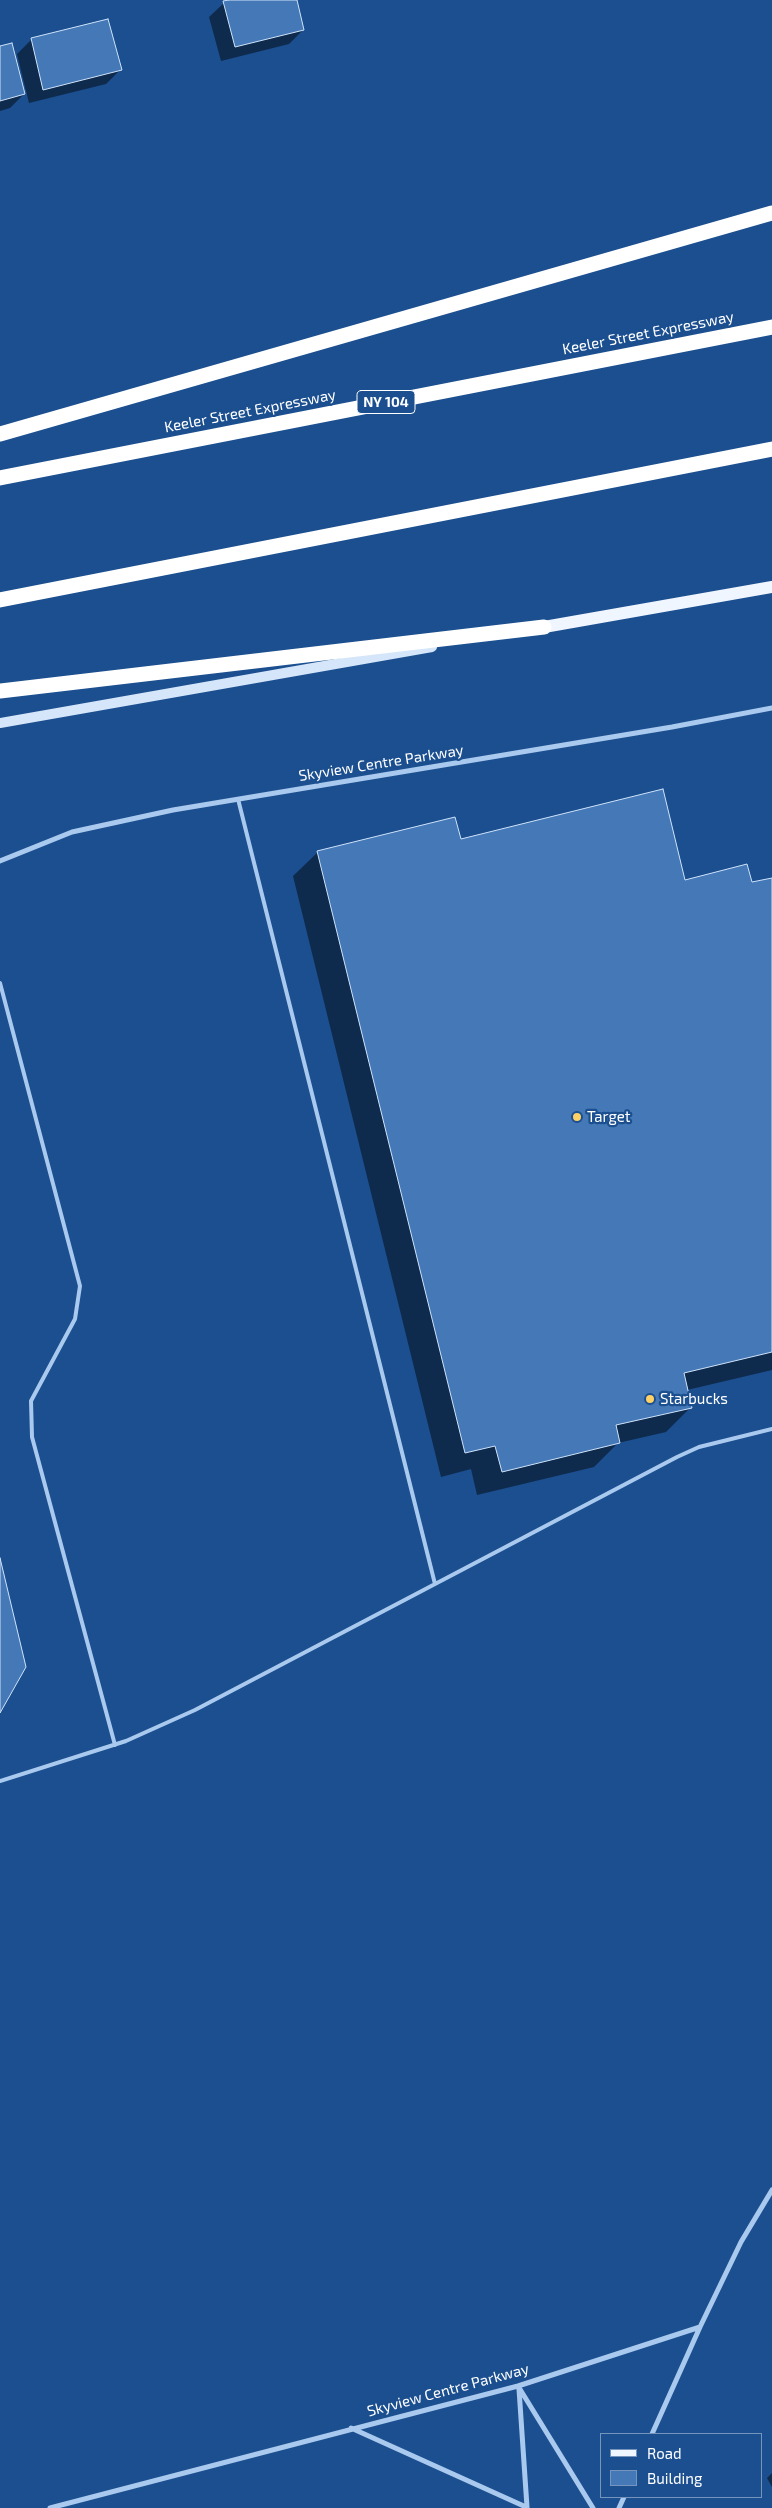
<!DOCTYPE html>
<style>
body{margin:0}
#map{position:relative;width:772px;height:2508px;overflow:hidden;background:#1b4f8f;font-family:"Exo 2",sans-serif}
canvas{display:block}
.legend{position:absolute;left:600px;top:2433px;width:162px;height:65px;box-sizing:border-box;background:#1b4f8f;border:1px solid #7695bc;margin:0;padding:6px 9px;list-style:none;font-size:15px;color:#fff}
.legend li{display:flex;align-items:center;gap:10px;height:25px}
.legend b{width:25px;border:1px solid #7695bc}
</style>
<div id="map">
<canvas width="772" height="2508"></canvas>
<ul class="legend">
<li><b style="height:6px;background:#f0f6ff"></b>Road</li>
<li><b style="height:14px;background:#4478b7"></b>Building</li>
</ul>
</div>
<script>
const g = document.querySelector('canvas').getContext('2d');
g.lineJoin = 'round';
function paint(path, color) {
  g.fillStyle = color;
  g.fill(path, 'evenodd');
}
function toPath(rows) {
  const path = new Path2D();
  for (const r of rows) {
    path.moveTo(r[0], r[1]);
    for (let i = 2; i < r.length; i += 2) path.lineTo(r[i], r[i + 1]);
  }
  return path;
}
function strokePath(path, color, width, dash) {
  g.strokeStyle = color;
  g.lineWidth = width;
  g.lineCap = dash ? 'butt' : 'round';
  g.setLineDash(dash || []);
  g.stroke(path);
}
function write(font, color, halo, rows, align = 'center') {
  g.font = font + ' "Exo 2",sans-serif';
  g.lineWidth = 4.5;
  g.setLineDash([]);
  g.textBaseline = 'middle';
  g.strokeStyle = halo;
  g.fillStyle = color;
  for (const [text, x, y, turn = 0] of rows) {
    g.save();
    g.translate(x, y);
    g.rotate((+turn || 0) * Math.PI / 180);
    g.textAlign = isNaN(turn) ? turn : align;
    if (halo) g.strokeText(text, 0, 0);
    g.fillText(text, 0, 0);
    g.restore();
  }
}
paint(toPath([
 [234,0,295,0,303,30,289,44,221,61,209,17,224,3],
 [107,20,120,70,106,84,29,103,17,54,31,40],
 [0,47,24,94,10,108,0,111],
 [460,840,684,881,751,884,772,879,772,1370,687,1390,691,1407,666,1432,618,1443,594,1467,477,1495,471,1469,441,1477,293,876,318,852],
 [772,2473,772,2487,767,2478]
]), '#0007');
const building = toPath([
 [229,0,297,0,304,30,235,47,223,1,229,0],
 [108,19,122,70,43,90,31,38,108,19],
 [12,43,25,94,0,101,0,46,12,43],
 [663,789,685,880,747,864,752,882,772,878,772,1352,684,1373,692,1408,616,1425,620,1443,502,1472,495,1446,465,1453,317,851,455,817,461,839,663,789],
 [0,1558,26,1667,0,1713,0,1558]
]);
paint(building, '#4478b7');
strokePath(building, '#cfe3fa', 1);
strokePath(toPath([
 [238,799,435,1584],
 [0,983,80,1286,75,1319,31,1401,32,1437,115,1745],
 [0,1781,126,1741,195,1710,677,1457,699,1447,772,1429]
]), '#a9c9ee', 4);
strokePath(toPath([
 [0,861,72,832,173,810,672,727,772,708],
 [518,2386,593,2508],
 [519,2389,527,2507],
 [351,2428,526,2507],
 [652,2434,700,2327],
 [50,2508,518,2386,700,2327,741,2242,772,2190],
 [619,2508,624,2497]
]), '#a9c9ee', 5);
strokePath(toPath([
 [0,723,432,647]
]), '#d6e6fa', 10);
strokePath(toPath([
 [544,627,772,587]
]), '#f0f6ff', 12);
strokePath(toPath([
 [0,434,772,213],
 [0,478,772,327],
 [0,600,772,449],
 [0,691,544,627]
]), '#fff', 15);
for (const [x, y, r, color] of [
 [577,1117,5,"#ffd166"],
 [650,1399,5,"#ffd166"]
]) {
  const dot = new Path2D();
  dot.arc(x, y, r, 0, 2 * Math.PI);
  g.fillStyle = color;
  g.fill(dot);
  strokePath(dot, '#1b4f8f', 2);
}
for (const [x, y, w] of [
 [386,402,58]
]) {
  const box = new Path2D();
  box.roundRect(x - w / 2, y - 11.5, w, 23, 4);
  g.fillStyle = '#1b4f8f';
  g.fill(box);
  strokePath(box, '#fff', 1);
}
write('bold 14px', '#fff', null, [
 ["NY 104",386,402]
]);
write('15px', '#fff', '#1b4f8f', [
 ["Keeler Street Expressway",648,333,-11],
 ["Keeler Street Expressway",250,411,-11],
 ["Skyview Centre Parkway",381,763,-9],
 ["Skyview Centre Parkway",448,2390,-15]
]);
write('15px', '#fff', '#1b4f8f', [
 ["Target",587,1117],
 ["Starbucks",660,1399]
], 'left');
</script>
